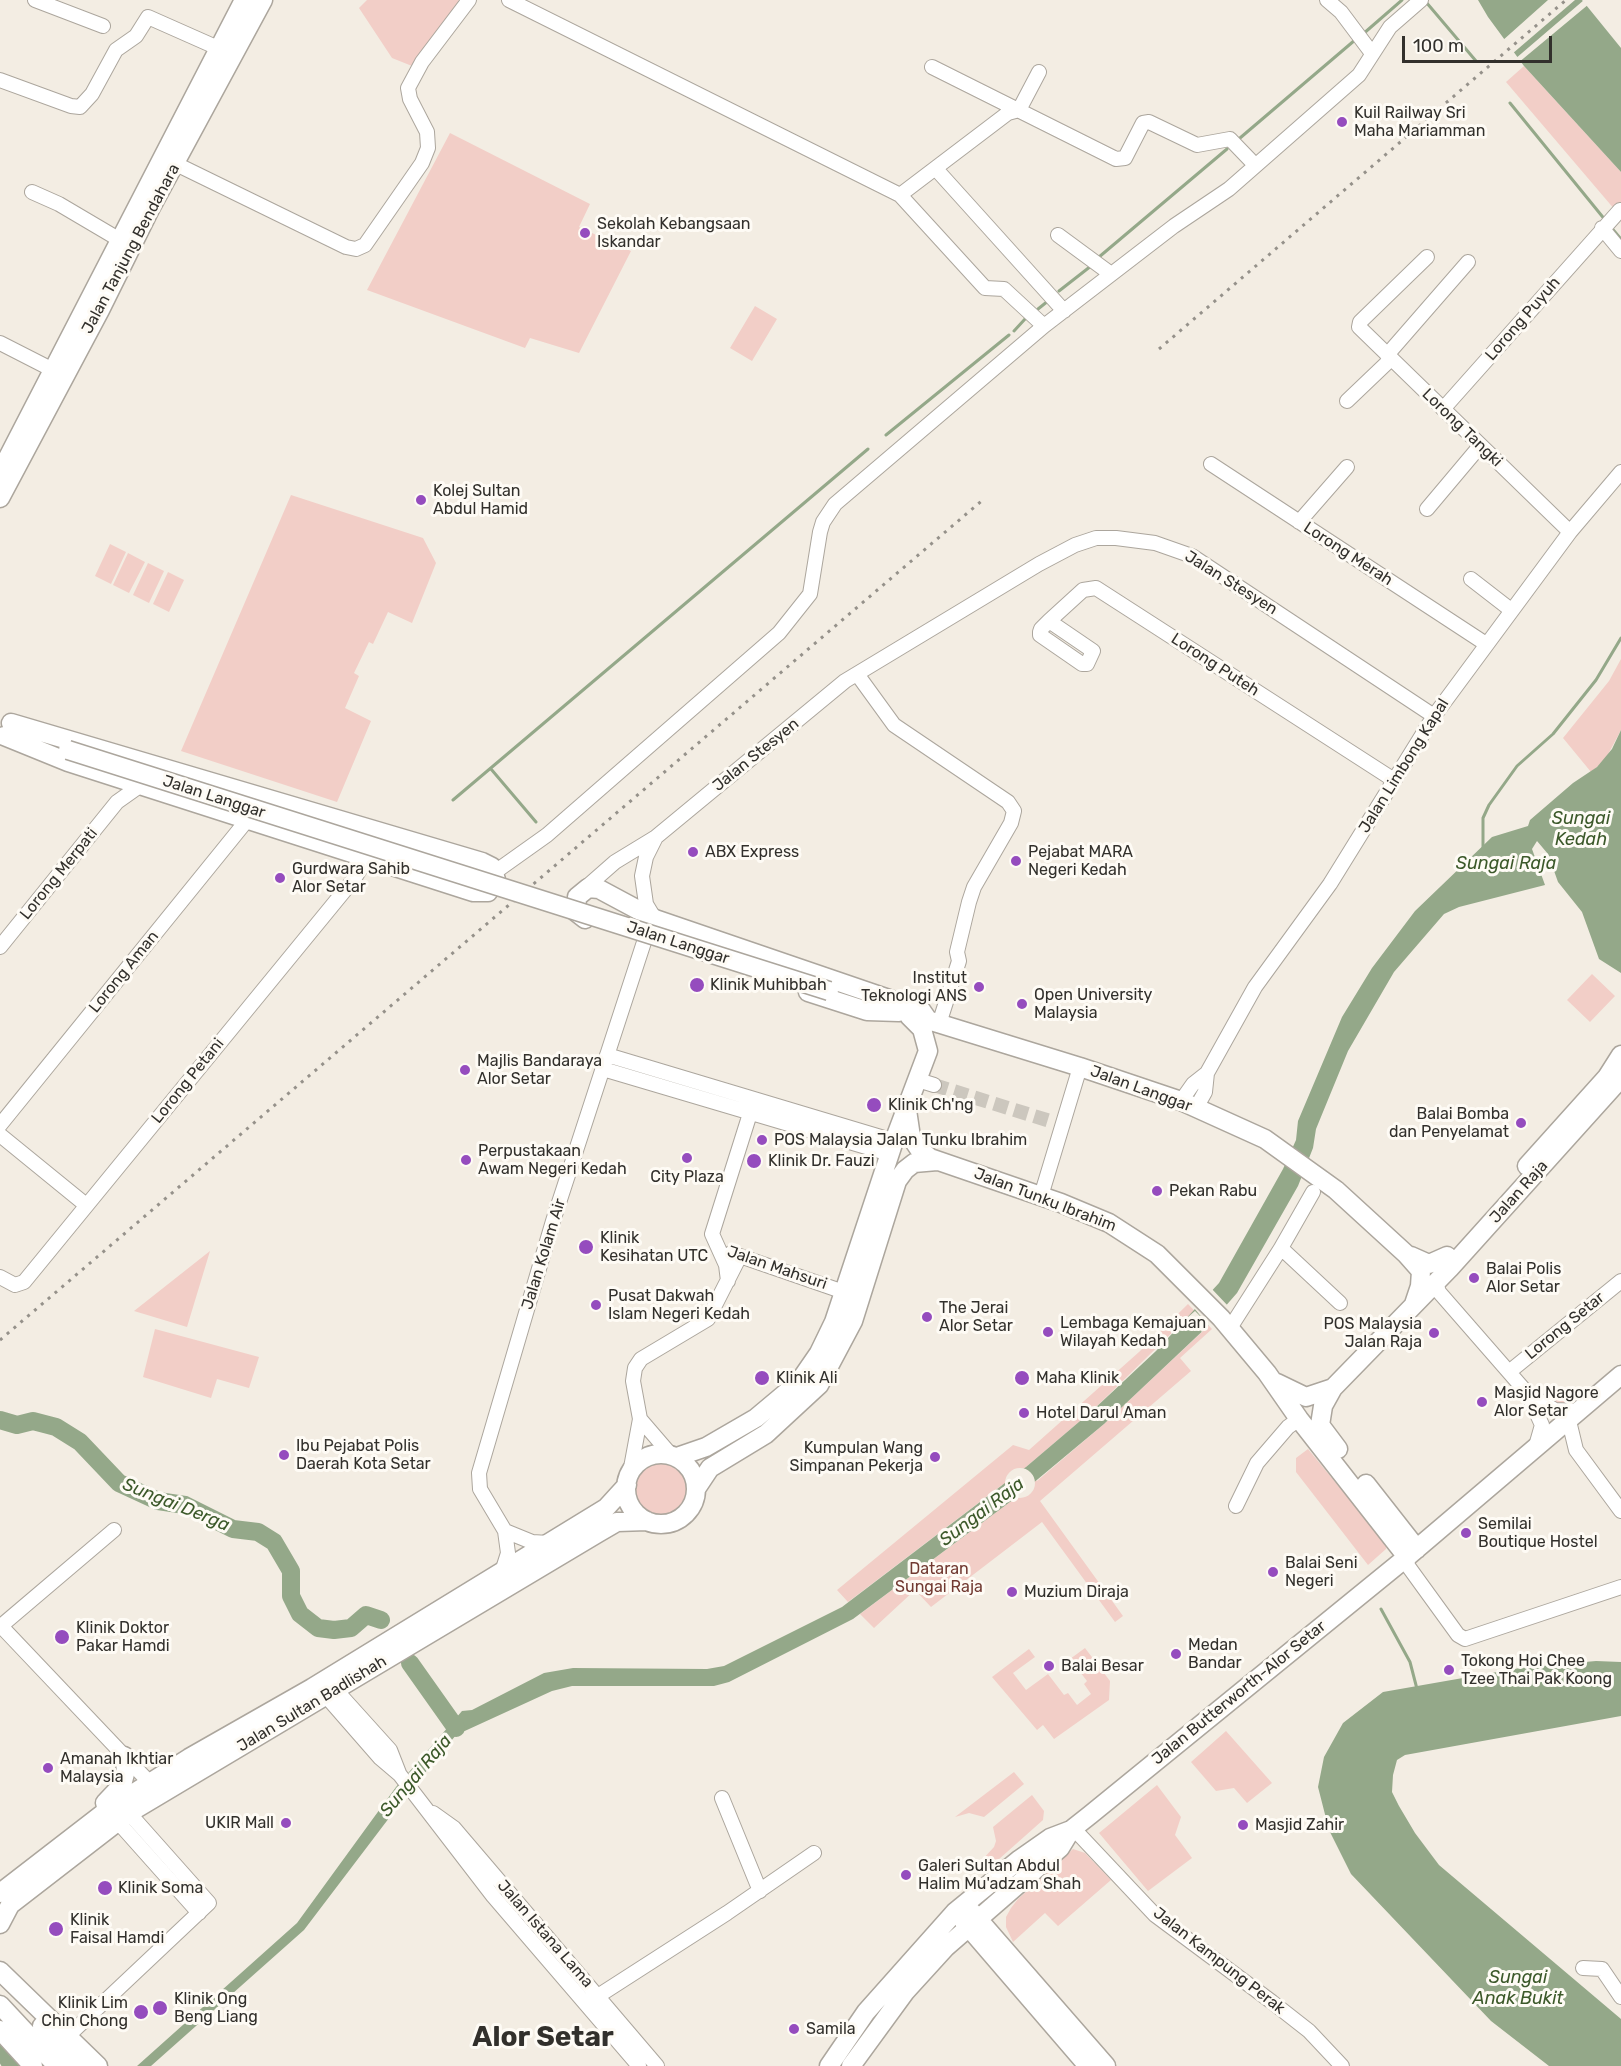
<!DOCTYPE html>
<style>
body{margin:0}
#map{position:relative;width:1621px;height:2066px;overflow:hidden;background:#f3ede3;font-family:Rubik,sans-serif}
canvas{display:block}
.scale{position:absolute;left:1402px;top:36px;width:150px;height:27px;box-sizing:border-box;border:3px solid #32302c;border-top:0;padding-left:8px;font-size:18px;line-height:21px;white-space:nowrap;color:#32302c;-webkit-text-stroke:4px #fefbf5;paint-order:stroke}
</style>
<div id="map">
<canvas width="1621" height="2066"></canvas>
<div class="scale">100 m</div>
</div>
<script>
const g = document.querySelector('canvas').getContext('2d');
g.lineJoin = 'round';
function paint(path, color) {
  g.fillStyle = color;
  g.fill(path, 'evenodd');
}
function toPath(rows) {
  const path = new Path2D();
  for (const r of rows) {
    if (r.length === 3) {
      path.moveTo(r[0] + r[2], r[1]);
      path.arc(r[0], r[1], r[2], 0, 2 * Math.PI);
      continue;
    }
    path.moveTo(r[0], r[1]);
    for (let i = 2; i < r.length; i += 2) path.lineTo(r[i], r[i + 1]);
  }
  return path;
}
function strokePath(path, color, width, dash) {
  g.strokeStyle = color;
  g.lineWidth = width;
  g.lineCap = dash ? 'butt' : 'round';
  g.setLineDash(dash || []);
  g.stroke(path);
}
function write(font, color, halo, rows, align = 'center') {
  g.font = font + ' Rubik,sans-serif';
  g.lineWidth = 6;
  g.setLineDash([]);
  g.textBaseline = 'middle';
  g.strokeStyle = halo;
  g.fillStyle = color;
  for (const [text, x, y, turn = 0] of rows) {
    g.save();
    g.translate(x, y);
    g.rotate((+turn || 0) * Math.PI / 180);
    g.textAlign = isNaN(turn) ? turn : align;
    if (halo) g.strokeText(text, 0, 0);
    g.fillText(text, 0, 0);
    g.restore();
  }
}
paint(toPath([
 [367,0,458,0,460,2,412,66,392,58,359,8],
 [1524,66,1621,172,1621,217,1506,82],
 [450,133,590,204,579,227,631,251,579,353,530,338,525,348,367,290],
 [755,306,777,319,752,361,730,348],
 [291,495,423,538,436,563,412,623,388,612,373,644,369,642,354,673,359,676,345,708,371,721,337,802,181,751],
 [110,544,126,552,111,584,95,576],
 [128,553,145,562,129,593,113,585],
 [148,563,164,571,149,603,133,595],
 [168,572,184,580,169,612,153,604],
 [1621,659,1621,730,1605,760,1591,772,1563,738,1609,681],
 [1592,974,1615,996,1590,1022,1567,1000],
 [210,1251,187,1327,134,1311],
 [1188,1304,1212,1329,1180,1358,1191,1371,1040,1501,1123,1616,1115,1622,1042,1522,931,1607,915,1590,874,1628,860,1614,1014,1499,1002,1485,848,1602,837,1590,1013,1445,1029,1450,1139,1352],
 [1188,1317,1202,1332,1104,1424,1037,1481,1026,1467,1093,1410],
 [155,1329,259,1357,249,1388,217,1379,211,1398,143,1377],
 [1561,1387,1575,1404,1560,1406,1545,1400],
 [1308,1449,1387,1545,1386,1549,1368,1565,1296,1472,1296,1458],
 [661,1489,30],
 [1085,1648,1110,1681,1109,1700,1054,1739,1043,1725,1037,1730,992,1677,1029,1649,1035,1657,1013,1673,1026,1690,1048,1674,1064,1695,1068,1693,1077,1705,1091,1694,1084,1684,1087,1681,1070,1659],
 [1226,1731,1272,1783,1247,1803,1234,1788,1216,1791,1191,1762],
 [1014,1772,1024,1784,984,1817,969,1813,955,1817],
 [1157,1785,1181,1817,1175,1835,1192,1858,1148,1891,1099,1833],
 [1032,1795,1044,1811,1043,1820,989,1868,982,1860,994,1847,996,1841,993,1827],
 [1073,1849,1085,1853,1111,1880,1058,1926,1045,1913,1013,1942,1006,1927,1006,1917,1011,1908,1018,1899]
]), '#f2cec7');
paint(toPath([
 [1478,0,1582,0,1621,48,1621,172,1524,66,1488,17],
 [1621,730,1621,973,1599,959,1582,912,1558,882,1548,854,1537,841,1532,849,1545,885,1459,907,1444,914,1394,972,1348,1051,1316,1129,1313,1148,1298,1186,1237,1293,1209,1325,1104,1424,1014,1499,853,1619,729,1682,714,1686,572,1686,552,1691,456,1735,405,1797,304,1930,151,2066,137,2066,297,1923,396,1787,462,1711,472,1710,544,1673,573,1668,707,1669,724,1666,842,1607,1026,1467,1093,1410,1156,1351,1219,1283,1283,1169,1296,1140,1298,1121,1342,1017,1372,968,1415,911,1492,837,1528,826,1530,820,1573,783,1597,767,1612,749],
 [1596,1661,1621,1662,1621,1716,1405,1755,1397,1760,1393,1775,1392,1792,1399,1806,1415,1833,1439,1865,1621,2019,1621,2066,1549,2066,1491,2021,1351,1874,1329,1830,1318,1787,1324,1757,1343,1723,1383,1692,1520,1668]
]), '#94a889');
paint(toPath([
 [1548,0,1575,0,1512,54,1502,41],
 [1584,0,1589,4,1518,63,1515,59],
 [1211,1288,1229,1307,1211,1327,1209,1325,1202,1332,1188,1317,1195,1311,1204,1320,1194,1308],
 [1020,1483,15]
]), '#f3ede3');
strokePath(toPath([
 [1426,2,1476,61],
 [1363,34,1402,0],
 [1510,103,1606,221],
 [1240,138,1355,40],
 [1610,226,1621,239],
 [1099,257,1227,149],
 [1059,291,1091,266],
 [1038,309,1048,301],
 [1014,331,1025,319],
 [886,435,1009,335],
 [491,769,536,822],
 [453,800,868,449],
 [1483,849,1483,818,1489,805,1517,766,1553,734,1596,680,1621,638],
 [1381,1609,1410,1662,1417,1689]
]), '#94a889', 3);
strokePath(toPath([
 [0,1420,17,1425,33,1421,56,1427,80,1442,119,1483,158,1501,185,1505,233,1529,258,1532,274,1542,291,1571,291,1596,300,1614,318,1628,334,1630,351,1628,366,1615,381,1620],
 [410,1663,456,1728],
 [0,2046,12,2066]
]), '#94a889', 18);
strokePath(toPath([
 [934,1085,1050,1121]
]), '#ccc7be', 14, [14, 7]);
const minor = toPath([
 [35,0,103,26],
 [509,0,900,195,985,288,1004,289,1044,326],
 [1327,0,1341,12,1371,52],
 [932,67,1116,159,1125,158,1143,123,1149,122,1197,145,1230,139,1255,165],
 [0,80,71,106,80,107,92,94,116,50,136,36,148,17,218,48],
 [1019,110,1039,72],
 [176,164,346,247,356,249,365,245,422,163,428,148,427,132,410,99,408,88,422,62,469,0],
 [936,169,1064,311],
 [32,192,59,204,120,240],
 [900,195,1008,113,1019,110],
 [1602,228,1621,251],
 [1058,235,1111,274],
 [1427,257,1360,322,1359,327,1570,532],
 [0,343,53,370],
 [1387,355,1468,262],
 [1347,401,1391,359],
 [1443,409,1620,210],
 [1211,464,1486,644],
 [1427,509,1480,446],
 [1299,522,1347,467],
 [1471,579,1511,610],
 [1049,621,1093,651,1087,664,1082,664,1040,635,1040,632,1041,629,1049,621,1083,590,1096,588,1394,780],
 [857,674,894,725,1008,802,1014,811,1011,823,974,887,969,902,957,952,959,961,939,1024],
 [495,872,547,835,779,633,810,594,820,532,823,522,835,504,1044,326,1174,226,1229,189,1359,75,1390,27,1421,0],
 [582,891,615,862,656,837,845,681,1039,564,1075,545,1096,538,1116,538,1155,543,1192,556,1434,716],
 [655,919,646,904,642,876,646,857,656,837],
 [0,947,117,802,141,785],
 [607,1055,894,1141],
 [603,1069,890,1154],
 [918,1080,934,1085],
 [1181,1101,1193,1084,1207,1073],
 [1196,1108,1205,1092,1207,1073,1255,987,1330,884,1434,716,1570,532,1621,472],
 [0,1125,248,819],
 [0,1135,86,1205],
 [1041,1196,1080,1067],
 [1281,1248,1340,1303],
 [731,1253,844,1292],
 [0,1277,15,1285,24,1282,354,879,368,857],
 [728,1281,726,1265,712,1234,753,1104],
 [1436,1283,1439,1292,1528,1394,1542,1425,1536,1446],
 [1230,1328,1281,1248,1313,1192],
 [1509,1372,1621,1281],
 [1530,1395,1555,1410,1580,1411],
 [640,1419,671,1455],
 [1569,1421,1576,1450,1621,1511],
 [630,1473,640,1419,633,1381,635,1368,641,1359,708,1319,740,1256],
 [1236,1506,1257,1463,1288,1427,1299,1419],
 [505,1531,532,1542,549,1543],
 [1407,1557,1408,1566,1458,1635,1465,1639,1621,1587],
 [502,1572,508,1553,505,1531,480,1489,479,1473,553,1221,645,939],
 [0,1625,150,1783],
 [1,1626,114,1530],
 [335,1689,390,1750,399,1773],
 [325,1695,380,1758,400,1775,493,1896,639,2066],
 [722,1798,760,1891],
 [433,1813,454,1828,657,2066],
 [117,1821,199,1913],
 [1073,1828,1155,1915,1272,2002,1309,2031,1342,2066],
 [1583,1968,1602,1969,1621,1997],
 [590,1999,598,1996,727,1913,814,1853],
 [68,2036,209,1903,129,1813]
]);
const major = toPath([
 [0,473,244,0],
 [0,498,100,310,150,209,263,0],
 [4,736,68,762,473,892,488,892,496,880,492,867,482,862,11,723],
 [585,919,576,912,577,897,588,888,599,889,655,919,921,1010,928,1020],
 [808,992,867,1011,899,1012],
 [918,1017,1080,1067,1181,1101,1265,1139,1336,1190,1406,1254,1421,1271,1420,1286,1414,1304],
 [907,1110,911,1137,919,1149,930,1158,1061,1203,1109,1223,1157,1254,1221,1318,1267,1373,1299,1419,1407,1557],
 [1527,1166,1607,1077,1621,1055],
 [1411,1256,1429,1264,1447,1256],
 [1277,1383,1306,1397,1333,1388],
 [1338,1449,1320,1425,1323,1406,1333,1388,1450,1268,1621,1078],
 [661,1489,35],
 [677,1457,706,1447,756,1418,799,1382,819,1353,834,1322,894,1141,928,1051,922,1029,909,1016],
 [1366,1484,1417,1549],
 [696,1489,710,1468,766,1434,819,1385,853,1321,897,1181,905,1170,914,1163,937,1161],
 [105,1803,122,1785,126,1770,124,1756],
 [0,1893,110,1808,189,1758,312,1688,606,1508,627,1485],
 [970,1910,1106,2066],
 [964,1922,1088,2066],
 [0,1924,10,1905,129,1813,598,1533,617,1522,647,1521],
 [0,1971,98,2066],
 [0,2005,57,2066],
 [42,2026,78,2066],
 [0,2030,33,2066],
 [829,2066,866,2012,955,1912,1020,1859,1050,1838,1071,1830,1090,1815,1407,1557,1621,1375],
 [851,2066,905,1992,946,1947,1060,1848,1071,1830]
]);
strokePath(minor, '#aca69d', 16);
strokePath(major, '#aca69d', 21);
strokePath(minor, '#fff', 14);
strokePath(major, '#fff', 18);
strokePath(toPath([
 [1159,349,1566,0],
 [0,1340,985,498]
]), '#95918a', 3, [3, 6]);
const majorBridge = toPath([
 [68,750,829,991]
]);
strokePath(majorBridge, '#aca69d', 21, []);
strokePath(majorBridge, '#fff', 18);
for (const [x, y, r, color] of [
 [1342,122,6,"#954cbe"],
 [585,233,6,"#954cbe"],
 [421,500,6,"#954cbe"],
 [693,852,6,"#954cbe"],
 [1016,861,6,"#954cbe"],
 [280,878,6,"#954cbe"],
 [697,985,8,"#954cbe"],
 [979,987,6,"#954cbe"],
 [1022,1004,6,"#954cbe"],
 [465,1070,6,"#954cbe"],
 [874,1105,8,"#954cbe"],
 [1521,1123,6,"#954cbe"],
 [762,1140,6,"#954cbe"],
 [687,1158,6,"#954cbe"],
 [466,1160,6,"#954cbe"],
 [754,1161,8,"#954cbe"],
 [1157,1191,6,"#954cbe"],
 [586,1247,8,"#954cbe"],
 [1474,1278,6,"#954cbe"],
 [596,1305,6,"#954cbe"],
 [927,1317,6,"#954cbe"],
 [1048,1332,6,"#954cbe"],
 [1434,1333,6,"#954cbe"],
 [762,1378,8,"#954cbe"],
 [1022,1378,8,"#954cbe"],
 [1482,1402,6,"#954cbe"],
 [1024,1413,6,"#954cbe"],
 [284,1455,6,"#954cbe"],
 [935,1457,6,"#954cbe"],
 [1466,1533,6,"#954cbe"],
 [1273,1572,6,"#954cbe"],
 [1012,1592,6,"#954cbe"],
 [62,1637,8,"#954cbe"],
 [1176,1654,6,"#954cbe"],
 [1049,1666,6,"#954cbe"],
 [1449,1670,6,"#954cbe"],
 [48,1768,6,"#954cbe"],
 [286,1823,6,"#954cbe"],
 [1243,1825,6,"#954cbe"],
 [906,1875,6,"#954cbe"],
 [105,1888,8,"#954cbe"],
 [56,1929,8,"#954cbe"],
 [160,2008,8,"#954cbe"],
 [141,2012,8,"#954cbe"],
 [794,2029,6,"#954cbe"]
]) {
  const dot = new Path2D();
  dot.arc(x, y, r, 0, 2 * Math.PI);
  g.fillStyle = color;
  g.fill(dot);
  strokePath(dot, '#fefbf5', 2);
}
write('16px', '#32302c', '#fefbf5', [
 ["Kuil Railway Sri",1354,113],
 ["Maha Mariamman",1354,131],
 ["Sekolah Kebangsaan",597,224],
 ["Iskandar",597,242],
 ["Kolej Sultan",433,491],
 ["Abdul Hamid",433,509],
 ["ABX Express",705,852],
 ["Pejabat MARA",1028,852],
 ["Negeri Kedah",1028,870],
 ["Gurdwara Sahib",292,869],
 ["Alor Setar",292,887],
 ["Institut",967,978,"right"],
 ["Teknologi ANS",967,996,"right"],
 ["Klinik Muhibbah",710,985],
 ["Open University",1034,995],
 ["Malaysia",1034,1013],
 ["Majlis Bandaraya",477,1061],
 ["Alor Setar",477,1079],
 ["Klinik Ch'ng",888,1105],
 ["Balai Bomba",1509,1114,"right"],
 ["dan Penyelamat",1509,1132,"right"],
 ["POS Malaysia Jalan Tunku Ibrahim",774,1140],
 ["Perpustakaan",478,1151],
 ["Awam Negeri Kedah",478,1169],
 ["Klinik Dr. Fauzi",768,1161],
 ["City Plaza",687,1177,"center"],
 ["Pekan Rabu",1169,1191],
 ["Klinik",600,1238],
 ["Kesihatan UTC",600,1256],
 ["Balai Polis",1486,1269],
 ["Alor Setar",1486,1287],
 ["Pusat Dakwah",608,1296],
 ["Islam Negeri Kedah",608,1314],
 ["The Jerai",939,1308],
 ["Alor Setar",939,1326],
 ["Lembaga Kemajuan",1060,1323],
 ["Wilayah Kedah",1060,1341],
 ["POS Malaysia",1422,1324,"right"],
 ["Jalan Raja",1422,1342,"right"],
 ["Klinik Ali",776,1378],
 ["Maha Klinik",1036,1378],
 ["Masjid Nagore",1494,1393],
 ["Alor Setar",1494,1411],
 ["Hotel Darul Aman",1036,1413],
 ["Ibu Pejabat Polis",296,1446],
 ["Daerah Kota Setar",296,1464],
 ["Kumpulan Wang",923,1448,"right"],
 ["Simpanan Pekerja",923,1466,"right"],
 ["Semilai",1478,1524],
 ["Boutique Hostel",1478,1542],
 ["Balai Seni",1285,1563],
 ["Negeri",1285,1581],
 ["Muzium Diraja",1024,1592],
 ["Klinik Doktor",76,1628],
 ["Pakar Hamdi",76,1646],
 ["Medan",1188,1645],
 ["Bandar",1188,1663],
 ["Tokong Hoi Chee",1461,1661],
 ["Tzee Thai Pak Koong",1461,1679],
 ["Balai Besar",1061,1666],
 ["Amanah Ikhtiar",60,1759],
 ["Malaysia",60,1777],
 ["UKIR Mall",274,1823,"right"],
 ["Masjid Zahir",1255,1825],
 ["Galeri Sultan Abdul",918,1866],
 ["Halim Mu'adzam Shah",918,1884],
 ["Klinik Soma",118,1888],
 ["Klinik",70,1920],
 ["Faisal Hamdi",70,1938],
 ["Klinik Ong",174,1999],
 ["Beng Liang",174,2017],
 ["Klinik Lim",128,2003,"right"],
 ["Chin Chong",128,2021,"right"],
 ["Samila",806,2029]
], 'left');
write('16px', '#32302c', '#fefbf5', [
 ["Jalan Tanjung Bendahara",131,249,-62],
 ["Lorong Puyuh",1523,319,-49],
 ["Lorong Tangki",1462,428,44],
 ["Lorong Merah",1348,554,33],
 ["Jalan Stesyen",1231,583,32],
 ["Lorong Puteh",1215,665,33],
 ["Jalan Stesyen",756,755,-39],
 ["Jalan Limbong Kapal",1404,766,-58],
 ["Jalan Langgar",214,797,18],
 ["Lorong Merpati",59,874,-51],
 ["Jalan Langgar",678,943,18],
 ["Lorong Aman",124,972,-51],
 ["Lorong Petani",188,1081,-51],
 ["Jalan Langgar",1141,1089,20],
 ["Jalan Raja",1519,1192,-48],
 ["Jalan Tunku Ibrahim",1045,1200,21],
 ["Jalan Kolam Air",544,1254,-73],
 ["Jalan Mahsuri",777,1268,19],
 ["Lorong Setar",1565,1326,-39],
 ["Jalan Butterworth-Alor Setar",1239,1693,-39],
 ["Jalan Sultan Badlishah",312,1704,-31],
 ["Jalan Istana Lama",545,1934,49],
 ["Jalan Kampung Perak",1219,1961,38]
]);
write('16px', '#713931', '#fefbf5', [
 ["Dataran",939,1569],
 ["Sungai Raja",939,1587]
]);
write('italic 18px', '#3c592a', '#fefbf5', [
 ["Sungai",1581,819],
 ["Kedah",1581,840],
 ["Sungai Raja",1506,864],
 ["Sungai Derga",176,1505,22],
 ["Sungai Raja",982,1512,-37],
 ["Sungai Raja",416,1776,-50],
 ["Sungai",1518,1978],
 ["Anak Bukit",1518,1999]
]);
write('bold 28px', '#32302c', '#fefbf5', [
 ["Alor Setar",543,2038]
]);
</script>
